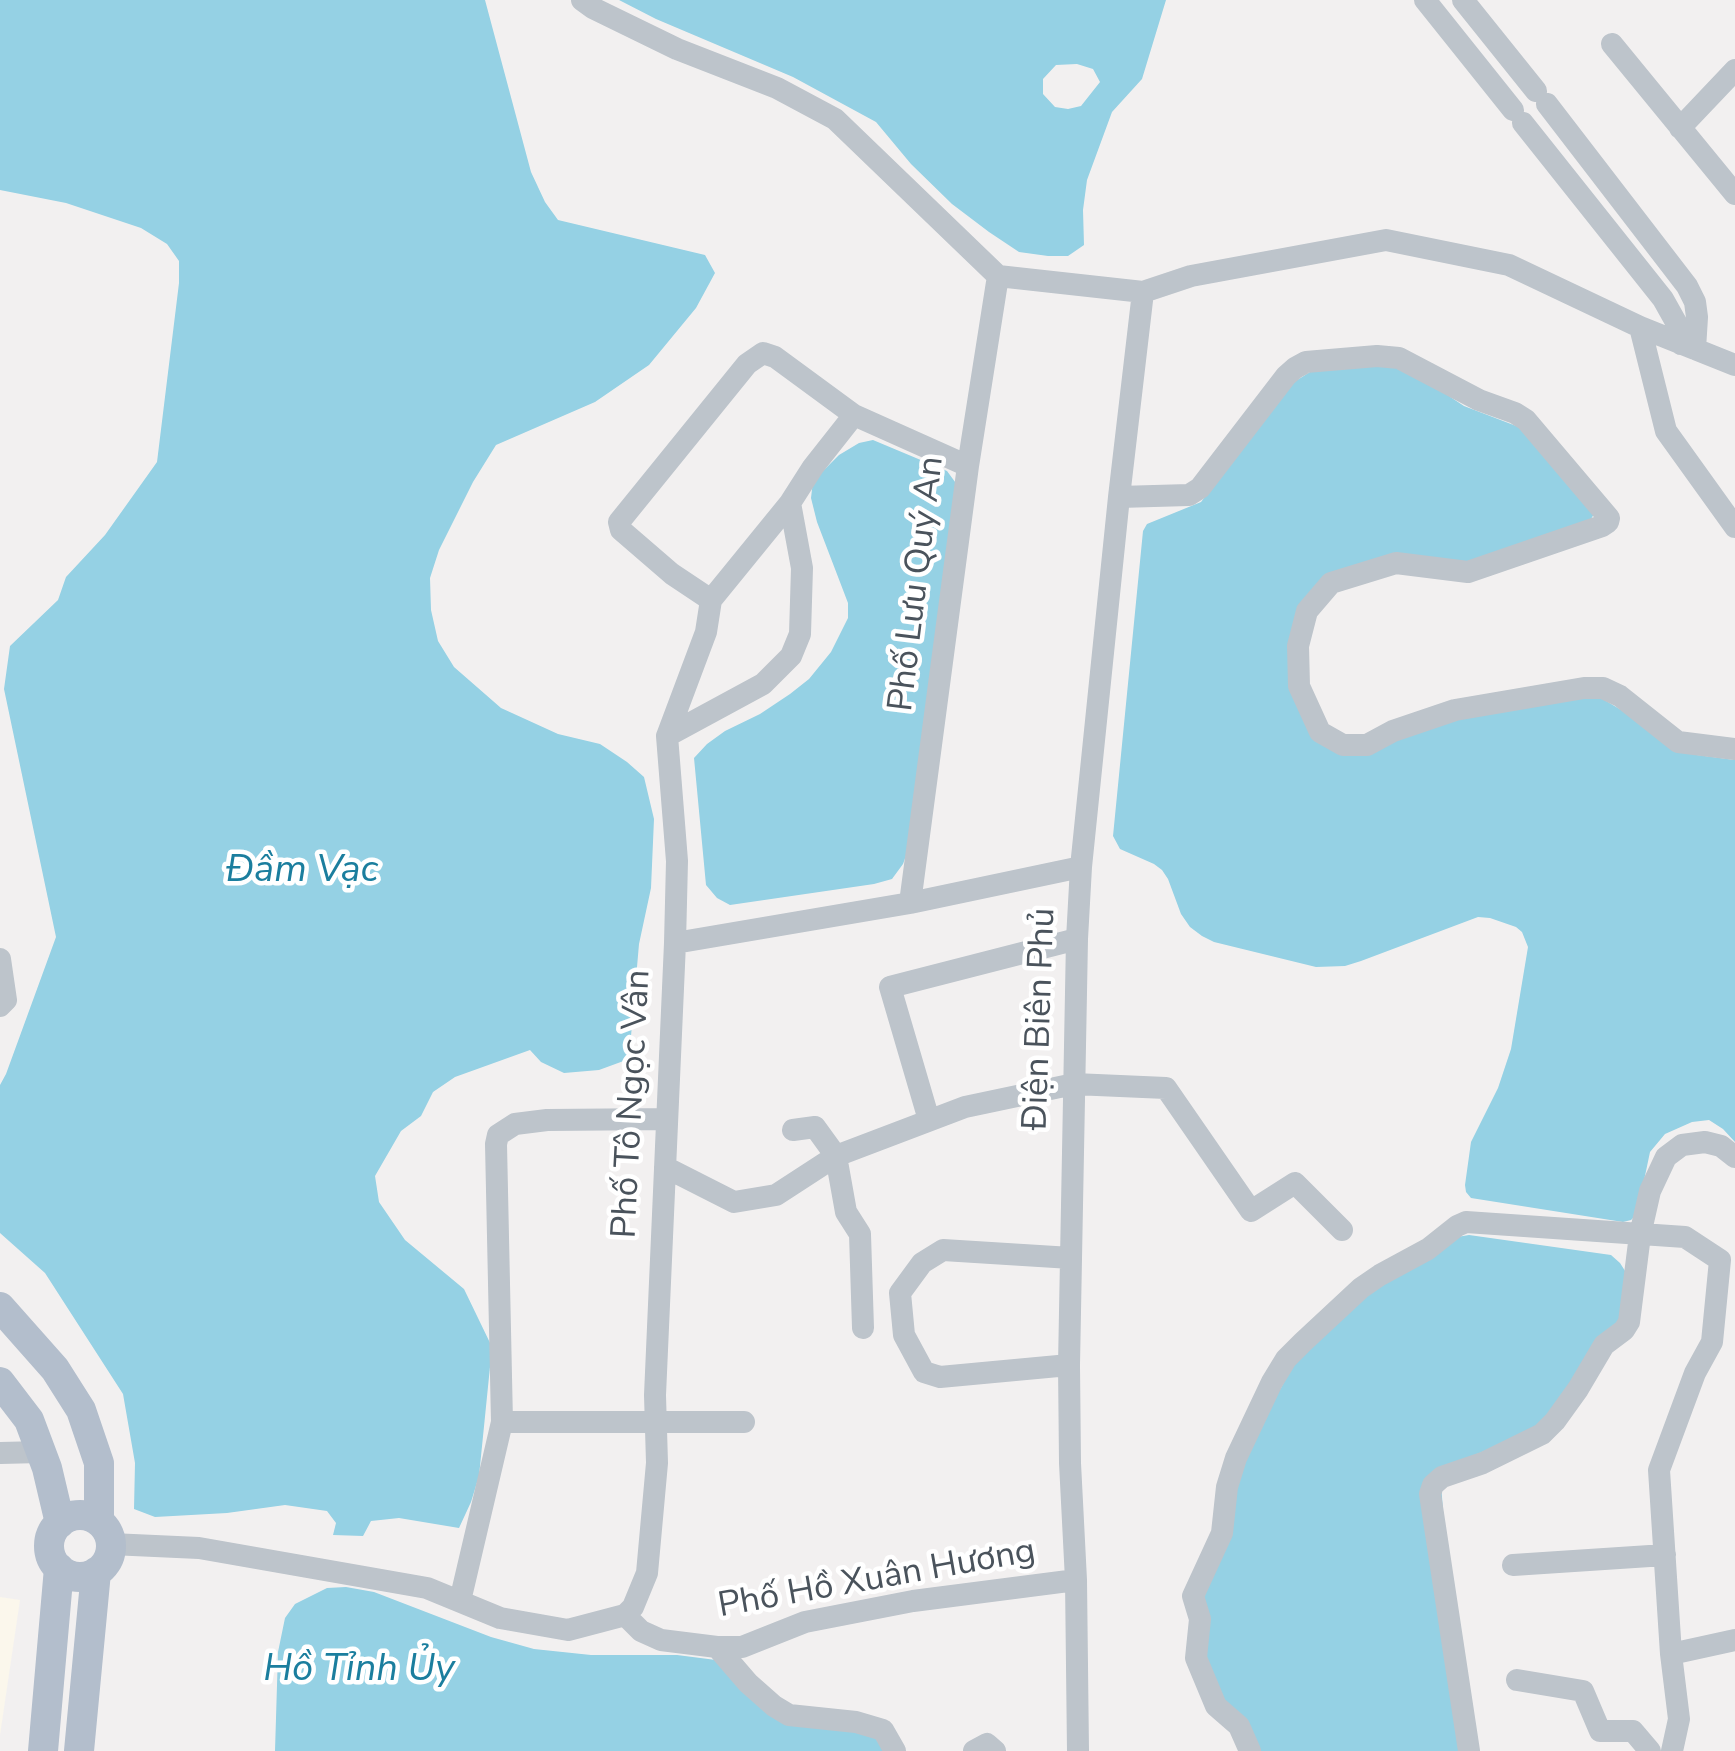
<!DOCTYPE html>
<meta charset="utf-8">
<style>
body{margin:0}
canvas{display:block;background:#f2f0f0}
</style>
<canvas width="1735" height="1751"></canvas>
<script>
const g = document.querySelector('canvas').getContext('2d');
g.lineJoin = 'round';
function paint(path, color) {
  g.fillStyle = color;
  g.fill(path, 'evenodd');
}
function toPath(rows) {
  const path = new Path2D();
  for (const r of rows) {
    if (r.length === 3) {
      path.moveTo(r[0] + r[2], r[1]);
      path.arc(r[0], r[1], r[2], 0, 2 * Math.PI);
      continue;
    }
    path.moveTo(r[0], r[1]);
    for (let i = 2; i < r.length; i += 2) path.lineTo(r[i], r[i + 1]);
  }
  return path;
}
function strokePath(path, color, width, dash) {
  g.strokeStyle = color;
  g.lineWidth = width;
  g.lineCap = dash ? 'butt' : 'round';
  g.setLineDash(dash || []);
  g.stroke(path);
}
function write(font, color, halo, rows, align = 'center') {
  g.font = font + ' "Nunito Sans",sans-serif';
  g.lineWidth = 9;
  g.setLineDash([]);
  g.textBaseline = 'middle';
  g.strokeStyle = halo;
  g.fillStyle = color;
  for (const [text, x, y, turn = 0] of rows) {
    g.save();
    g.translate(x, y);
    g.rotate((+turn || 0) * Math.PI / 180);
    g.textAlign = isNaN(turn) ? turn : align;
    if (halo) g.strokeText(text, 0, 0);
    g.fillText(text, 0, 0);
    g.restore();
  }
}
paint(toPath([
 [0,1597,20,1600,0,1735]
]), '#fbf7ec');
paint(toPath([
 [0,0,485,0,531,172,545,202,558,220,705,255,715,273,696,308,649,365,595,402,496,445,473,482,439,550,430,578,431,610,438,641,454,667,501,708,558,734,600,744,627,762,644,777,654,819,651,888,639,944,629,1059,599,1070,564,1073,541,1062,530,1050,455,1077,433,1092,421,1116,401,1131,375,1176,379,1202,405,1240,464,1289,492,1347,479,1476,471,1502,459,1528,399,1518,371,1521,363,1536,333,1535,336,1523,327,1511,285,1505,227,1513,155,1517,134,1509,135,1463,123,1394,45,1273,0,1233,0,1085,6,1074,56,937,4,689,10,646,58,600,66,577,105,535,157,462,179,283,179,261,167,244,141,228,66,203,0,190],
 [619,0,1166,0,1142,79,1112,112,1087,180,1083,210,1084,245,1068,256,1048,256,1019,252,989,232,952,204,911,164,876,122,793,77,656,19],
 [1077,64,1093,69,1100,82,1081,106,1068,109,1055,107,1043,94,1043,79,1056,65],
 [1391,365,1417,375,1464,406,1524,429,1594,514,1591,519,1476,562,1333,577,1294,657,1336,751,1446,722,1596,695,1697,755,1735,760,1735,1142,1723,1129,1709,1120,1692,1122,1665,1134,1650,1152,1637,1214,1631,1220,1623,1222,1471,1198,1466,1192,1465,1185,1471,1142,1498,1088,1511,1049,1528,947,1522,932,1516,927,1490,918,1478,917,1361,961,1345,966,1316,967,1214,942,1202,936,1190,927,1181,914,1168,879,1162,870,1154,864,1120,849,1113,836,1143,531,1147,524,1201,502,1294,382,1310,372],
 [873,440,947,471,958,486,910,845,903,864,892,879,874,884,730,905,717,898,706,885,694,758,707,744,725,731,760,714,790,694,809,679,831,652,848,618,848,603,817,522,811,498,813,481,839,455,859,443],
 [1469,1235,1611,1255,1620,1263,1627,1274,1624,1314,1538,1428,1440,1470,1461,1751,1254,1751,1237,1718,1203,1668,1200,1601,1241,1460,1303,1348,1374,1286,1457,1237],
 [346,1587,374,1592,491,1637,534,1649,591,1655,677,1655,716,1660,757,1700,870,1731,885,1751,275,1751,278,1652,285,1618,295,1604,327,1588]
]), '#95d1e4');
strokePath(toPath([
 [582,0,593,8,677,49,777,88,835,119,998,276,1143,292,1191,276,1386,240,1509,265,1640,327,1735,365],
 [1425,0,1513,110],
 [1463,0,1536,91],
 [1612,44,1735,194],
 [1547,104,1687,286,1695,302,1697,317,1695,349],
 [1523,123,1663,299,1677,324,1681,344],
 [1680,128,1735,70],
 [1640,327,1666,431,1735,527],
 [1119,497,1189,495,1200,488,1286,376,1295,368,1306,362,1377,356,1399,358,1479,400,1515,413,1526,420,1609,518,1608,522,1602,526,1468,572,1396,563,1331,583,1307,611,1298,646,1299,686,1320,732,1343,745,1367,745,1393,731,1455,710,1584,688,1603,688,1620,696,1678,742,1735,749],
 [711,600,672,574,621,530,619,522,747,364,763,353,775,357,854,415,968,466],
 [667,736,763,684,791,656,800,634,802,568,790,503,813,467,854,415],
 [910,903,968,466,998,276],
 [675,943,677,861,667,736,706,632,711,600,790,503],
 [0,959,6,1000,0,1006],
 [929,1120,890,987,1077,939],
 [793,1130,815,1127,836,1156,846,1212,860,1234,863,1328],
 [665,1167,734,1202,776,1195,836,1156,965,1107,1074,1084,1166,1088,1251,1211,1295,1183,1342,1230],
 [1069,1365,940,1377,924,1372,904,1335,900,1293,922,1263,943,1250,1071,1258],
 [502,1422,744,1422],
 [0,1453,41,1452],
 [111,1544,199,1548,427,1588,500,1618,568,1630,625,1615,641,1631,661,1640,717,1647,742,1647,805,1622,913,1601,1076,1580],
 [1513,1565,1665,1555],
 [460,1601,502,1422,496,1144,498,1135,515,1124,547,1120,667,1119],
 [625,1615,633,1607,647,1573,657,1463,655,1395,675,943,910,903,1081,867],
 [717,1647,748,1683,774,1706,789,1715,856,1722,883,1730,895,1751],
 [1671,1654,1735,1640],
 [1517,1680,1583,1691,1600,1731,1633,1731,1650,1751],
 [974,1751,987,1744,995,1751],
 [1078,1751,1076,1580,1070,1463,1069,1365,1077,939,1081,867,1119,497,1143,292],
 [1250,1751,1239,1726,1216,1706,1196,1658,1200,1619,1193,1596,1222,1533,1227,1487,1236,1458,1272,1382,1286,1359,1303,1342,1361,1288,1380,1275,1428,1249,1457,1226,1466,1222,1685,1237,1720,1260,1712,1342,1695,1373,1659,1470,1671,1654,1679,1719,1672,1751],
 [1469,1751,1430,1494,1433,1485,1442,1477,1483,1463,1542,1434,1555,1421,1578,1389,1604,1345,1624,1330,1629,1322,1640,1235,1650,1191,1666,1157,1682,1145,1705,1142,1721,1146,1735,1157]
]), '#bdc4cb', 22);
strokePath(toPath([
 [0,1307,55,1369,81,1410,99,1463,99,1521],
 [0,1382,29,1420,47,1468,60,1523],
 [80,1546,31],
 [43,1751,59,1568],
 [79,1751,96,1572]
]), '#b3becc', 30);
write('35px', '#4a535c', '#fff', [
 ["Phố Lưu Quý An",918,584,-83],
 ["Điện Biên Phủ",1041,1019,-88],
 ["Phố Tô Ngọc Vân",633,1104,-87],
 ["Phố Hồ Xuân Hương",877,1580,-10]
]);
write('italic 38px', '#1b7e9e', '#fff', [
 ["Đầm Vạc",302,872],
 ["Hồ Tỉnh Ủy",359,1671]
]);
</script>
